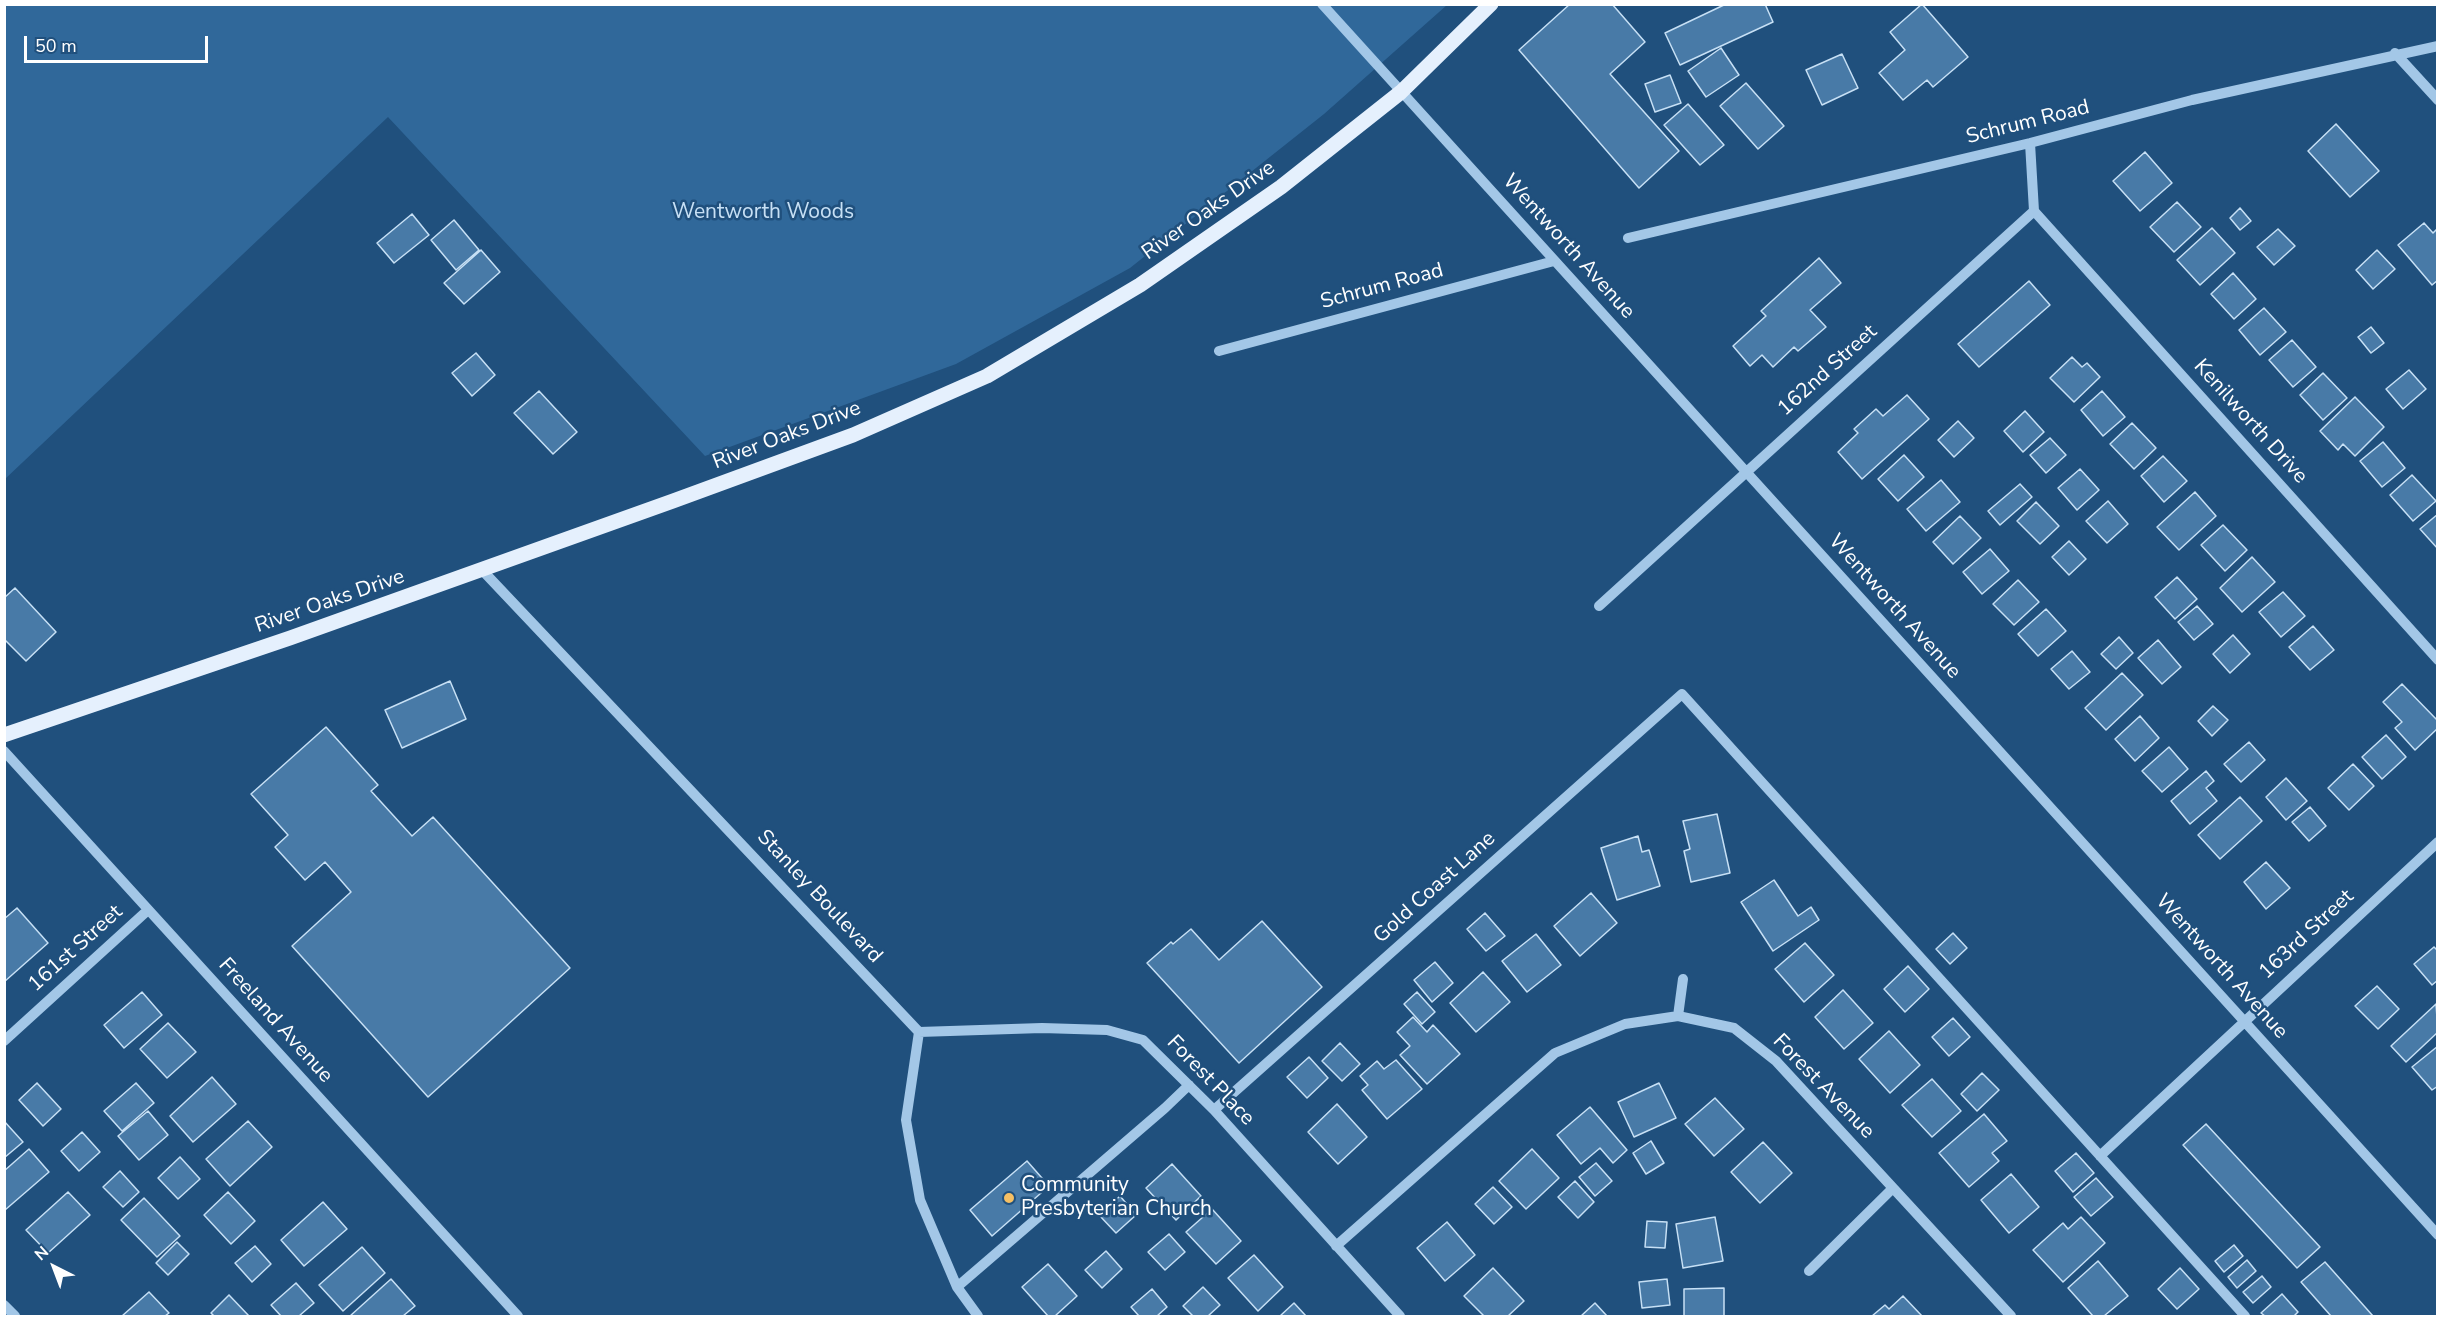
<!DOCTYPE html>
<style>
body{margin:0}
#map{position:relative;width:2442px;height:1321px;overflow:hidden;background:#20507d;font-family:"Nunito Sans",sans-serif}
canvas{display:block}
.frame{position:absolute;inset:0;border:6px solid #fff;pointer-events:none}
.north{position:absolute;left:24px;top:1237px;width:60px;height:60px;-webkit-text-stroke:4px #20507d;paint-order:stroke;rotate:318deg;font-size:16px;font-weight:700;line-height:24px;text-align:center;color:#fff}
.north::after{content:'';display:block;margin:auto;width:21px;height:27px;background:#fff;clip-path:polygon(50% 0,100% 100%,50% 72%,0 100%)}
.scale{position:absolute;left:24px;top:36px;width:184px;height:27px;box-sizing:border-box;border:3px solid #fff;border-top:0;padding-left:8px;font-size:18px;line-height:21px;white-space:nowrap;color:#fff;-webkit-text-stroke:4px #20507d;paint-order:stroke}
</style>
<div id="map">
<canvas width="2442" height="1321"></canvas>
<div class="frame"></div>
<div class="north">N</div>
<div class="scale">50 m</div>
</div>
<script>
const g = document.querySelector('canvas').getContext('2d');
g.lineJoin = 'round';
function paint(path, color) {
  g.fillStyle = color;
  g.fill(path, 'evenodd');
}
function toPath(rows) {
  const path = new Path2D();
  for (const r of rows) {
    path.moveTo(r[0], r[1]);
    for (let i = 2; i < r.length; i += 2) path.lineTo(r[i], r[i + 1]);
  }
  return path;
}
function strokePath(path, color, width, dash) {
  g.strokeStyle = color;
  g.lineWidth = width;
  g.lineCap = dash ? 'butt' : 'round';
  g.setLineDash(dash || []);
  g.stroke(path);
}
function write(font, color, halo, rows, align = 'center') {
  g.font = font + ' "Nunito Sans",sans-serif';
  g.lineWidth = 5;
  g.setLineDash([]);
  g.textBaseline = 'middle';
  g.strokeStyle = halo;
  g.fillStyle = color;
  for (const [text, x, y, turn = 0] of rows) {
    g.save();
    g.translate(x, y);
    g.rotate((+turn || 0) * Math.PI / 180);
    g.textAlign = isNaN(turn) ? turn : align;
    if (halo) g.strokeText(text, 0, 0);
    g.fillText(text, 0, 0);
    g.restore();
  }
}
paint(toPath([
 [5,5,1447,5,1324,114,1130,268,956,364,705,456,388,117,5,479]
]), '#30689a');
const building = toPath([
 [1570,4,1612,4,1645,42,1610,74,1679,151,1639,188,1519,50,1570,4],
 [1726,4,1765,4,1773,22,1680,65,1665,33,1726,4],
 [1922,4,1968,57,1933,87,1927,80,1903,100,1879,73,1905,50,1890,32,1922,4],
 [1721,48,1739,75,1706,97,1688,71,1721,48],
 [1842,54,1858,88,1822,105,1806,70,1842,54],
 [1670,75,1681,103,1655,112,1645,84,1670,75],
 [1746,83,1784,126,1758,149,1720,106,1746,83],
 [1688,104,1724,145,1700,165,1664,125,1688,104],
 [2336,124,2379,171,2350,197,2308,151,2336,124],
 [2145,152,2172,183,2140,211,2113,181,2145,152],
 [2177,202,2201,227,2174,252,2150,227,2177,202],
 [2240,208,2251,221,2240,230,2230,218,2240,208],
 [412,214,429,235,394,263,377,243,412,214],
 [454,220,479,250,456,270,431,240,454,220],
 [2424,223,2433,233,2438,228,2438,280,2432,285,2398,245,2424,223],
 [2212,228,2235,253,2200,285,2177,260,2212,228],
 [2278,229,2295,246,2274,265,2257,247,2278,229],
 [481,250,500,272,464,304,444,283,481,250],
 [2377,250,2395,269,2373,289,2356,270,2377,250],
 [1819,258,1841,283,1810,310,1826,327,1798,351,1794,347,1773,367,1762,355,1750,366,1733,346,1766,316,1761,311,1819,258],
 [2233,273,2256,299,2234,319,2211,294,2233,273],
 [2029,281,2050,305,1979,367,1958,344,2029,281],
 [2264,308,2286,332,2260,355,2239,330,2264,308],
 [2371,327,2384,343,2371,353,2358,337,2371,327],
 [2292,340,2316,367,2293,387,2269,360,2292,340],
 [476,353,495,375,472,396,452,373,476,353],
 [2072,357,2082,367,2087,363,2100,377,2074,402,2050,378,2072,357],
 [2409,370,2426,389,2403,409,2386,389,2409,370],
 [2323,373,2347,398,2323,420,2300,395,2323,373],
 [539,391,577,432,553,454,514,413,539,391],
 [2102,391,2125,417,2103,436,2081,410,2102,391],
 [1907,395,1929,419,1862,479,1838,452,1858,433,1854,429,1876,409,1883,416,1907,395],
 [2355,397,2384,427,2355,456,2343,444,2338,450,2320,431,2355,397],
 [2025,411,2044,432,2023,452,2004,431,2025,411],
 [1958,421,1974,438,1954,457,1938,440,1958,421],
 [2132,423,2156,448,2134,469,2110,444,2132,423],
 [2050,438,2066,455,2046,473,2030,455,2050,438],
 [2383,442,2405,468,2382,487,2360,461,2383,442],
 [1904,455,1924,477,1898,501,1878,479,1904,455],
 [2163,456,2187,481,2164,502,2141,476,2163,456],
 [2080,469,2099,490,2077,510,2058,488,2080,469],
 [2412,475,2436,501,2413,521,2390,495,2412,475],
 [1941,480,1960,502,1926,531,1907,509,1941,480],
 [2020,484,2032,497,2000,525,1988,511,2020,484],
 [2195,492,2216,516,2179,550,2157,527,2195,492],
 [2108,501,2128,524,2107,543,2086,521,2108,501],
 [2036,502,2059,526,2040,544,2017,521,2036,502],
 [2438,514,2438,549,2420,529,2438,514],
 [1960,516,1981,538,1953,564,1933,542,1960,516],
 [2223,525,2247,550,2225,571,2201,545,2223,525],
 [2069,541,2086,559,2069,575,2052,557,2069,541],
 [1990,549,2009,571,1982,594,1963,572,1990,549],
 [2252,557,2275,582,2242,612,2220,588,2252,557],
 [2177,577,2197,599,2175,619,2155,597,2177,577],
 [2018,580,2039,602,2014,625,1993,604,2018,580],
 [15,588,56,632,26,661,4,639,4,598,15,588],
 [2283,592,2305,616,2281,637,2259,612,2283,592],
 [2197,606,2213,624,2194,640,2178,622,2197,606],
 [2046,609,2066,631,2038,656,2018,634,2046,609],
 [2313,626,2334,650,2310,670,2289,647,2313,626],
 [2233,635,2250,654,2230,673,2213,654,2233,635],
 [2119,637,2133,653,2116,669,2101,654,2119,637],
 [2158,640,2181,667,2162,684,2138,658,2158,640],
 [2072,651,2090,672,2069,689,2051,669,2072,651],
 [2122,673,2143,695,2106,730,2085,708,2122,673],
 [450,681,466,719,402,748,385,710,450,681],
 [2402,684,2438,721,2438,728,2415,750,2395,728,2402,722,2383,702,2402,684],
 [2213,706,2228,720,2212,736,2198,721,2213,706],
 [2140,716,2159,738,2135,761,2115,739,2140,716],
 [326,727,378,785,371,791,412,836,433,817,570,968,428,1097,292,946,351,892,325,862,305,880,275,847,288,835,251,794,326,727],
 [2386,735,2406,757,2382,779,2362,757,2386,735],
 [2249,742,2265,760,2241,782,2224,764,2249,742],
 [2169,747,2188,769,2162,792,2142,771,2169,747],
 [2353,764,2374,786,2349,810,2328,788,2353,764],
 [2206,771,2214,781,2206,788,2217,801,2190,824,2171,801,2206,771],
 [2286,778,2307,801,2286,820,2266,797,2286,778],
 [2240,797,2262,821,2220,859,2198,835,2240,797],
 [2310,807,2326,826,2309,841,2292,822,2310,807],
 [1717,814,1730,873,1691,882,1684,851,1690,849,1683,821,1717,814],
 [1638,836,1642,852,1649,850,1660,886,1617,900,1601,848,1638,836],
 [2266,862,2290,888,2266,909,2244,882,2266,862],
 [1774,880,1798,916,1811,907,1819,920,1773,951,1741,902,1774,880],
 [1591,893,1617,923,1580,956,1554,926,1591,893],
 [17,908,48,943,4,982,4,919,17,908],
 [1485,913,1505,936,1486,951,1467,929,1485,913],
 [1262,921,1322,987,1239,1063,1147,963,1171,942,1173,944,1191,929,1219,960,1262,921],
 [1953,933,1967,948,1950,964,1936,949,1953,933],
 [1536,934,1561,965,1527,992,1502,961,1536,934],
 [1805,943,1834,975,1804,1002,1775,969,1805,943],
 [2434,947,2438,951,2438,980,2432,985,2414,964,2434,947],
 [1435,962,1453,983,1432,1002,1414,980,1435,962],
 [1908,966,1929,989,1905,1012,1884,989,1908,966],
 [1483,972,1510,1002,1476,1032,1450,1003,1483,972],
 [2377,986,2399,1009,2378,1029,2355,1006,2377,986],
 [1843,990,1873,1023,1844,1049,1815,1017,1843,990],
 [142,992,162,1015,124,1048,104,1025,142,992],
 [1417,992,1435,1012,1422,1024,1404,1004,1417,992],
 [2436,1004,2438,1032,2406,1062,2391,1046,2436,1004],
 [1413,1017,1427,1032,1433,1025,1460,1054,1427,1084,1400,1055,1410,1046,1397,1032,1413,1017],
 [1953,1018,1970,1037,1949,1056,1932,1037,1953,1018],
 [168,1023,196,1052,167,1078,140,1049,168,1023],
 [1889,1031,1920,1065,1890,1093,1859,1059,1889,1031],
 [1340,1043,1360,1064,1342,1081,1322,1061,1340,1043],
 [2438,1046,2438,1086,2432,1090,2412,1067,2438,1046],
 [1309,1057,1328,1078,1307,1098,1287,1077,1309,1057],
 [1396,1060,1422,1089,1387,1119,1362,1090,1368,1085,1360,1076,1377,1061,1384,1069,1396,1060],
 [1982,1073,1999,1090,1977,1111,1961,1094,1982,1073],
 [212,1077,236,1104,193,1142,170,1116,212,1077],
 [1932,1079,1961,1111,1932,1137,1902,1105,1932,1079],
 [37,1083,61,1109,43,1126,19,1100,37,1083],
 [136,1083,154,1103,122,1131,104,1111,136,1083],
 [1659,1083,1676,1118,1634,1137,1618,1102,1659,1083],
 [1715,1098,1744,1129,1714,1156,1685,1124,1715,1098],
 [1337,1104,1367,1137,1338,1164,1308,1132,1337,1104],
 [1590,1107,1627,1150,1613,1163,1600,1148,1581,1164,1557,1135,1590,1107],
 [148,1111,168,1135,139,1160,118,1136,148,1111],
 [1984,1114,2007,1141,1992,1153,1999,1161,1969,1187,1939,1153,1984,1114],
 [4,1121,23,1142,4,1158,4,1121],
 [248,1121,272,1147,230,1186,206,1159,248,1121],
 [2206,1124,2320,1247,2297,1268,2183,1145,2206,1124],
 [82,1132,100,1152,79,1171,61,1151,82,1132],
 [1651,1141,1664,1163,1646,1174,1633,1153,1651,1141],
 [1763,1142,1792,1173,1760,1203,1731,1172,1763,1142],
 [29,1149,49,1172,5,1210,4,1171,29,1149],
 [1532,1149,1559,1178,1526,1209,1499,1181,1532,1149],
 [2076,1153,2094,1173,2073,1192,2055,1171,2076,1153],
 [180,1157,200,1179,178,1199,158,1178,180,1157],
 [1027,1161,1049,1186,992,1236,970,1210,1027,1161],
 [1596,1163,1612,1181,1595,1196,1579,1177,1596,1163],
 [1172,1164,1201,1196,1176,1220,1146,1188,1172,1164],
 [120,1171,139,1192,123,1207,103,1187,120,1171],
 [2011,1174,2039,1207,2009,1233,1981,1200,2011,1174],
 [2096,1178,2113,1197,2091,1216,2074,1197,2096,1178],
 [1575,1181,1594,1202,1578,1218,1558,1197,1575,1181],
 [1493,1187,1512,1207,1494,1224,1475,1204,1493,1187],
 [68,1192,90,1215,48,1253,26,1230,68,1192],
 [228,1192,255,1221,231,1244,204,1215,228,1192],
 [1120,1196,1136,1215,1116,1233,1099,1215,1120,1196],
 [144,1198,180,1236,157,1257,121,1220,144,1198],
 [323,1202,347,1229,304,1266,281,1240,323,1202],
 [1212,1209,1241,1241,1216,1264,1186,1232,1212,1209],
 [1715,1217,1723,1261,1683,1268,1676,1224,1715,1217],
 [2081,1217,2105,1243,2063,1282,2033,1250,2063,1223,2068,1229,2081,1217],
 [1647,1221,1667,1222,1665,1248,1645,1247,1647,1221],
 [1447,1222,1475,1255,1445,1281,1417,1248,1447,1222],
 [1169,1234,1185,1252,1165,1270,1148,1252,1169,1234],
 [177,1242,189,1254,168,1275,156,1263,177,1242],
 [2234,1245,2243,1256,2224,1272,2215,1261,2234,1245],
 [255,1246,271,1264,252,1282,235,1263,255,1246],
 [362,1247,385,1273,343,1311,319,1285,362,1247],
 [1106,1251,1122,1269,1102,1288,1085,1270,1106,1251],
 [1254,1255,1283,1287,1258,1311,1228,1278,1254,1255],
 [2247,1260,2256,1271,2237,1288,2228,1277,2247,1260],
 [2098,1261,2128,1296,2104,1316,2093,1316,2068,1288,2098,1261],
 [2325,1262,2373,1316,2331,1316,2301,1282,2325,1262],
 [1048,1264,1077,1296,1055,1316,1048,1316,1022,1287,1048,1264],
 [1493,1268,1524,1301,1508,1316,1484,1316,1464,1296,1493,1268],
 [2180,1268,2199,1289,2177,1309,2158,1289,2180,1268],
 [2262,1276,2271,1287,2253,1303,2243,1292,2262,1276],
 [391,1279,415,1306,403,1316,350,1316,391,1279],
 [1667,1279,1670,1305,1642,1308,1639,1282,1667,1279],
 [296,1283,314,1303,299,1316,281,1316,271,1305,296,1283],
 [1203,1287,1220,1305,1208,1316,1193,1316,1183,1306,1203,1287],
 [1724,1288,1724,1316,1684,1316,1684,1289,1724,1288],
 [1152,1289,1167,1307,1157,1316,1139,1316,1131,1307,1152,1289],
 [149,1292,169,1313,165,1316,122,1316,149,1292],
 [2282,1294,2298,1312,2294,1316,2265,1316,2261,1313,2282,1294],
 [229,1295,249,1316,214,1316,211,1313,229,1295],
 [1903,1296,1922,1316,1872,1316,1885,1305,1889,1309,1903,1296],
 [1294,1303,1306,1316,1280,1316,1294,1303],
 [1595,1303,1607,1316,1581,1316,1595,1303]
]);
paint(building, '#487aa7');
strokePath(building, '#c7e0f5', 1.5);
strokePath(toPath([
 [1322,4,2438,1235],
 [2395,53,2438,100],
 [2034,211,2438,660],
 [1628,238,2030,143,2192,100,2438,46],
 [1219,351,1554,261],
 [483,571,919,1032,906,1120,920,1200,957,1287,978,1316],
 [1599,606,2034,211,2030,143],
 [4,751,518,1316],
 [1678,1016,1683,979],
 [919,1032,1042,1028,1107,1030,1143,1040,1214,1110,1400,1316],
 [4,1041,148,910],
 [1214,1110,1682,694,2245,1316],
 [2100,1156,2438,842],
 [1336,1246,1555,1053,1625,1024,1678,1016,1734,1028,1776,1061,2011,1316],
 [1809,1271,1892,1189],
 [957,1287,1165,1108,1189,1085],
 [4,1305,15,1316]
]), '#a3c7e7', 10);
strokePath(toPath([
 [4,735,290,638,673,501,853,435,987,376,1140,285,1281,187,1401,92,1491,4]
]), '#e5f0fd', 15);
for (const [x, y, r, color] of [
 [1009,1198,6,"#f5bf64"]
]) {
  const dot = new Path2D();
  dot.arc(x, y, r, 0, 2 * Math.PI);
  g.fillStyle = color;
  g.fill(dot);
  strokePath(dot, '#20507d', 2);
}
write('21px', '#fff', '#20507d', [
 ["Schrum Road",2028,123,-14],
 ["River Oaks Drive",1209,211,-35],
 ["Wentworth Avenue",1568,247,48],
 ["Schrum Road",1382,287,-15],
 ["162nd Street",1828,371,-42],
 ["Kenilworth Drive",2250,422,48],
 ["River Oaks Drive",787,436,-21],
 ["River Oaks Drive",330,602,-19],
 ["Wentworth Avenue",1894,607,48],
 ["Gold Coast Lane",1435,888,-42],
 ["Stanley Boulevard",819,897,47],
 ["163rd Street",2307,935,-43],
 ["161st Street",76,949,-42],
 ["Wentworth Avenue",2221,967,48],
 ["Freeland Avenue",275,1021,48],
 ["Forest Place",1210,1081,46],
 ["Forest Avenue",1823,1087,46]
]);
write('21px', '#c7e0f5', '#20507d', [
 ["Wentworth Woods",763,213]
]);
write('21px', '#fff', '#20507d', [
 ["Community",1021,1186],
 ["Presbyterian Church",1021,1210]
], 'left');
</script>
